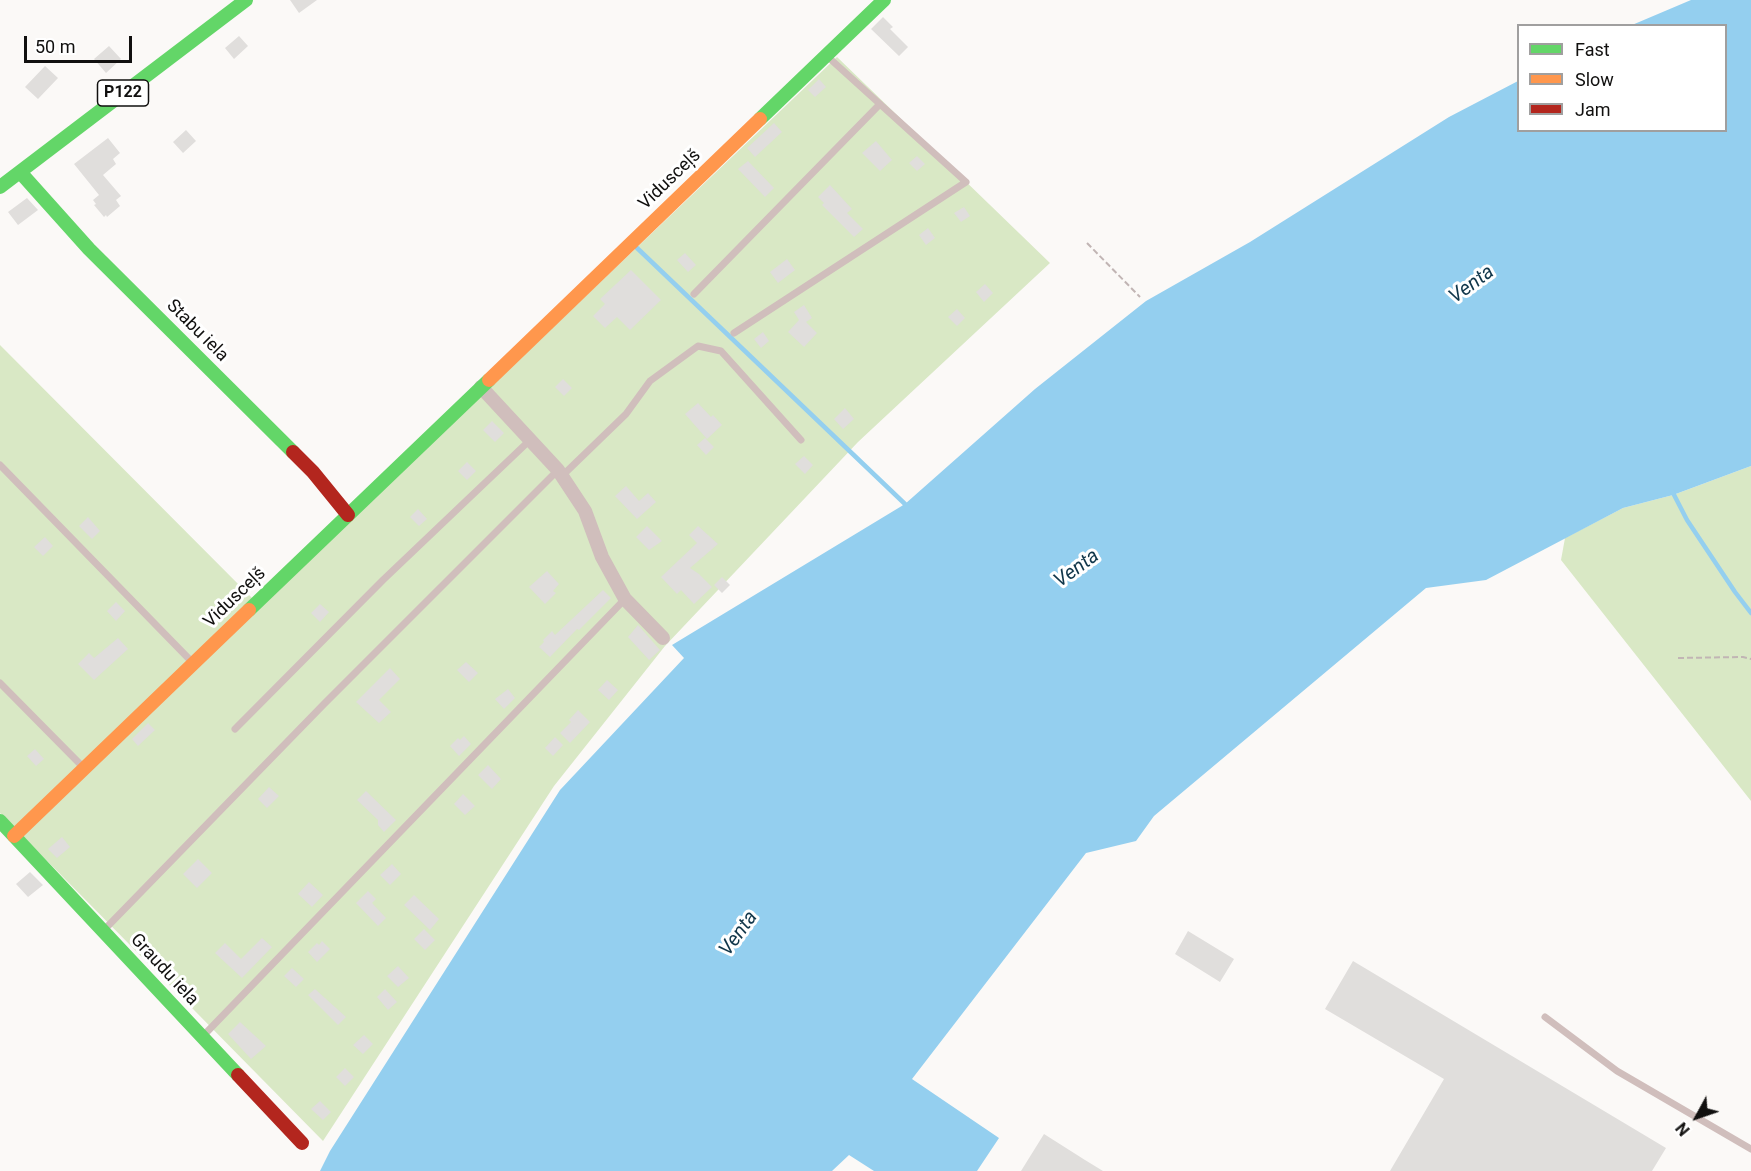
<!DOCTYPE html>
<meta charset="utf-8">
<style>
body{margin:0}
#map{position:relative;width:1751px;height:1171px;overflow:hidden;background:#fbf9f7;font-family:Roboto,sans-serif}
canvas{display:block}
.legend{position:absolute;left:1517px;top:24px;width:210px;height:108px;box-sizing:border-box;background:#fff;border:2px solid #a09f9f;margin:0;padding:8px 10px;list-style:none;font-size:18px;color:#11100f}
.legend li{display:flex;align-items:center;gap:12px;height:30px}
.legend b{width:30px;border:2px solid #a09f9f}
.north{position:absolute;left:1667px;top:1087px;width:60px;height:60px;-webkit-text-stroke:4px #fff;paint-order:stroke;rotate:230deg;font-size:16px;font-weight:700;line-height:24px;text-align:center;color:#11100f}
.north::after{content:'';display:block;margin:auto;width:21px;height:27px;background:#11100f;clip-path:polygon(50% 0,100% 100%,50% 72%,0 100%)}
.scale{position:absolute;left:24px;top:36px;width:108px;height:27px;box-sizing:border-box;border:3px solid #11100f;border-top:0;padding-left:8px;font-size:18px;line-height:21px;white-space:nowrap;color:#11100f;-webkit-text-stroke:4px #fff;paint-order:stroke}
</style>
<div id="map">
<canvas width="1751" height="1171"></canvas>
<ul class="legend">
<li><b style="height:8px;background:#63d668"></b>Fast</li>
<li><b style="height:8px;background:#ff974d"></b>Slow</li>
<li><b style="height:8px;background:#b3261e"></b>Jam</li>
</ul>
<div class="north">N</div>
<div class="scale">50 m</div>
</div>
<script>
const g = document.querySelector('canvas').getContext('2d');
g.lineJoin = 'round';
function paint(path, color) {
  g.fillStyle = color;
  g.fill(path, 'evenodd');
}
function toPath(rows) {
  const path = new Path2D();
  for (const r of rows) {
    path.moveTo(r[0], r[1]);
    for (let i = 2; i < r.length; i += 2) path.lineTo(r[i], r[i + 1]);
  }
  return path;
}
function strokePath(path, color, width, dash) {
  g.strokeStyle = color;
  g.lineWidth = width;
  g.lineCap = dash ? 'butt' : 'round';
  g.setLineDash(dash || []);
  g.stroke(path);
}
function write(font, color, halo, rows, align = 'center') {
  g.font = font + ' Roboto,sans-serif';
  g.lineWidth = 6;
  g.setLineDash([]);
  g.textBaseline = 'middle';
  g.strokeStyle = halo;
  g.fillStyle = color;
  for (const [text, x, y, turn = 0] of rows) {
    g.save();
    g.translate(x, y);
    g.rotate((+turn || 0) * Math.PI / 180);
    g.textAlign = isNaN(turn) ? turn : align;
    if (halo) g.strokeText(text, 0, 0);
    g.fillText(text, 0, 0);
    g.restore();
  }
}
paint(toPath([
 [837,57,1050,263,858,442,665,646,554,786,323,1141,0,813,0,345,260,606],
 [1751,466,1751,801,1561,560,1565,538,1623,508,1673,495]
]), '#d9e8c5');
paint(toPath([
 [1691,0,1751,0,1751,466,1673,495,1623,508,1486,580,1426,588,1154,816,1136,841,1086,853,912,1079,999,1138,977,1171,874,1171,849,1155,832,1171,320,1171,330,1151,560,790,684,658,672,645,905,504,1035,389,1146,301,1250,242,1449,117,1518,81,1518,130,1726,130,1726,26,1632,25]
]), '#94cfef');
strokePath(toPath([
 [636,247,905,504,905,507],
 [1671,489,1687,520,1735,592,1751,613]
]), '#94cfef', 4.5);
paint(toPath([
 [290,0,317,0,299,13],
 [883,17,893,27,890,29,908,47,899,56,871,29],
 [239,36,248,46,234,59,225,48],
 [109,46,121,59,106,73,94,59],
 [45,66,58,78,38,99,25,87],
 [819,79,826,87,815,97,808,90],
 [774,123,782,132,755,157,747,148],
 [186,130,196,141,183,153,173,142],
 [108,138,120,153,113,159,116,164,103,175,121,196,116,200,120,206,107,217,106,215,104,217,94,205,96,204,93,200,99,195,74,164],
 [876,141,892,160,880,171,862,153],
 [917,156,925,164,917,171,909,163],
 [748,161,774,188,765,197,738,169],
 [830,185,852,209,847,213,863,229,854,237,822,205,824,203,818,197],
 [27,198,38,210,18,225,8,212],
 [964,207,970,216,961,222,954,213],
 [928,228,935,238,926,245,919,235],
 [685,253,696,265,688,272,677,260],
 [787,259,795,270,778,283,770,272],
 [631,270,661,300,630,330,617,317,605,328,593,316,605,304,600,299],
 [985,284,993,293,984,302,976,292],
 [804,305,812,318,806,322,817,333,804,347,788,332,799,320,794,312],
 [957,309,965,318,957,326,948,317],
 [763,332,769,341,761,348,754,339],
 [563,379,572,388,564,396,555,387],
 [698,403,711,417,713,415,722,425,707,439,685,414],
 [845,408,854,419,843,429,834,419],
 [492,421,504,433,495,442,483,430],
 [705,438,714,447,706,455,697,445],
 [804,456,813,465,805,474,795,464],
 [467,462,476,471,467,480,458,471],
 [626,486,639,501,648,493,656,502,637,519,615,496],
 [418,509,427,519,419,526,410,517],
 [88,517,100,531,92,539,79,526],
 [647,526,662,541,649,550,636,537],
 [698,526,718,544,690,568,699,574,712,587,694,604,681,590,677,594,661,577,697,543,689,535],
 [45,537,53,546,43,556,34,547],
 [547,571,559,584,553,591,556,593,545,604,529,587],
 [722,577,730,585,722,593,714,585],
 [603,590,611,598,579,630,577,629,550,657,539,647,544,642,543,640,552,631,555,635],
 [116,602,125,611,116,621,107,611],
 [320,604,329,612,320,622,311,613],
 [638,625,660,650,649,660,628,637],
 [118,638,128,649,94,680,78,664,89,653,94,658],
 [466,662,478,673,469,682,457,670],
 [390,668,400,679,379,700,391,712,379,723,356,702],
 [607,680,618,690,609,700,598,690],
 [508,689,515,698,504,709,495,699],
 [578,710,590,722,570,743,560,733,571,722,569,720],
 [148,723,155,730,138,746,132,739],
 [464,736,471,744,459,756,450,746,458,738,460,740],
 [555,737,563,745,553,756,545,748],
 [35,749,44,759,36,766,27,756],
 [488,765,501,779,492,789,478,775],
 [269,787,279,796,267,808,258,799],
 [366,791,396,820,384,832,378,825,378,820,357,800],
 [463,794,475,806,465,815,454,804],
 [62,837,70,847,57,858,48,849],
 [198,859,212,873,197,888,183,874],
 [392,864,401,874,390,885,380,875],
 [30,872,43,885,28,897,16,884],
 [309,882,323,895,312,907,298,894],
 [368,891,376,899,372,903,386,918,378,926,356,903],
 [414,895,439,919,430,930,404,905],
 [424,929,435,940,425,950,414,939],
 [1188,931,1234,959,1220,982,1175,954],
 [262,938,272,947,242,978,215,953,225,943,241,959],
 [322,941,330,949,317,962,308,952,317,943,319,945],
 [1353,961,1666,1148,1652,1171,1390,1171,1444,1079,1325,1009],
 [398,966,409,978,398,987,387,976],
 [292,968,304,979,296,987,284,976],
 [315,989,346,1017,338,1025,308,995],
 [385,989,397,1002,388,1010,377,997],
 [240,1022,266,1046,251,1059,228,1034],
 [364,1035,373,1044,363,1054,353,1045],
 [345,1068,354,1077,345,1086,336,1077],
 [320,1101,331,1112,323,1120,311,1109],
 [1044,1134,1085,1160,1103,1171,1021,1171]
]), '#e0dedc');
strokePath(toPath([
 [1087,243,1140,297],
 [1678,658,1743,657,1751,659]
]), '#c1b5b4', 2, [6, 3]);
strokePath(toPath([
 [694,294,880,104],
 [734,333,966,182,828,57],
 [0,465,193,663],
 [562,476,626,414,650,381,698,346,721,351,801,440],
 [0,683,82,766],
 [235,729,383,580,530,440],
 [105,929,324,704,558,470],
 [1545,1017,1617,1071,1751,1149],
 [204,1035,625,599]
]), '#d0bebc', 7);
strokePath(toPath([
 [481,387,558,470,585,511,602,557,625,599,663,638]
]), '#d0bebc', 14);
strokePath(toPath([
 [760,119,884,0],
 [20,172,89,249,293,452],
 [0,187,246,0],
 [249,610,489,380],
 [0,821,238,1075]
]), '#63d668', 14);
strokePath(toPath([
 [489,380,760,119],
 [14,836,249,610]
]), '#ff974d', 14);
strokePath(toPath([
 [293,452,313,472,348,515],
 [238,1075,302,1143]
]), '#b3261e', 14);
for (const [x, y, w] of [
 [123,93,51]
]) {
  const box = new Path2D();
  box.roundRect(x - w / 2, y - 13, w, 26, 4.5);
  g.fillStyle = '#fff';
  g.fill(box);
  strokePath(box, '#11100f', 1.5);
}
write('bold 16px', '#11100f', null, [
 ["P122",123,93]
]);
write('18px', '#11100f', '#fff', [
 ["Vidusceļš",670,180,-44],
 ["Stabu iela",197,331,45],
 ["Vidusceļš",235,598,-44],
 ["Graudu iela",164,970,47]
]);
write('italic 20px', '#10364a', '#fff', [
 ["Venta",1472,285,-36],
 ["Venta",1077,569,-36],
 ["Venta",739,934,-54]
]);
</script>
